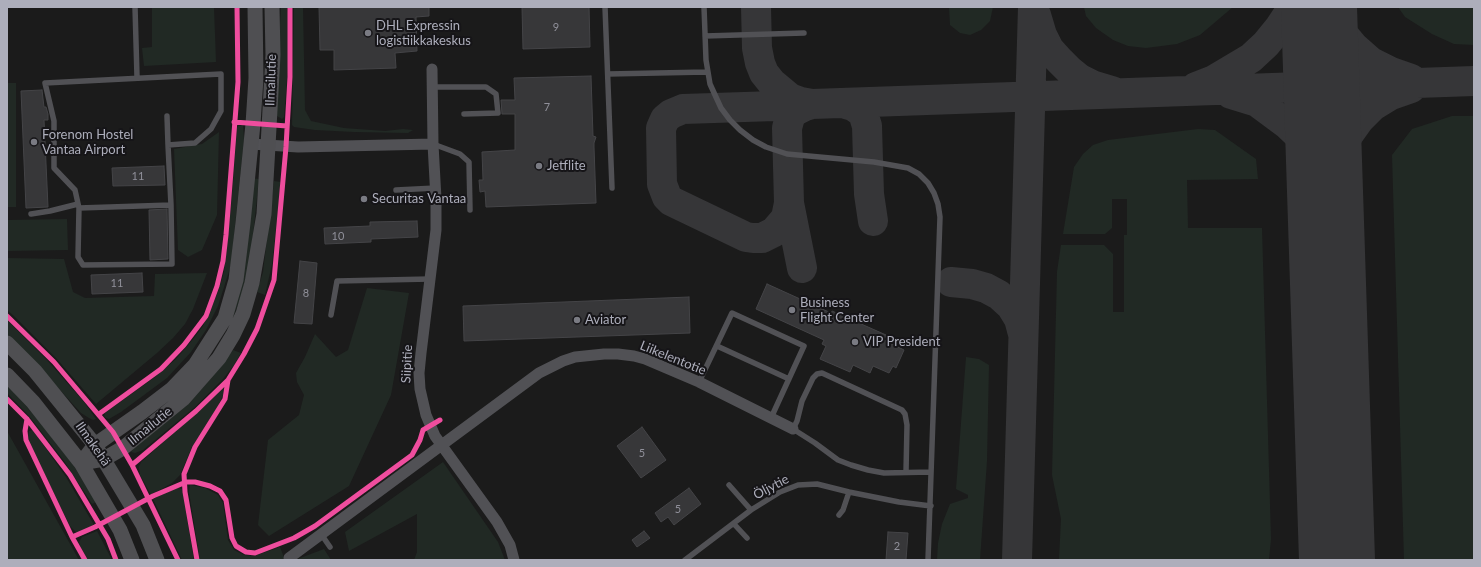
<!DOCTYPE html>
<meta charset="utf-8">
<style>
body{margin:0}
#map{position:relative;width:1481px;height:567px;overflow:hidden;background:#1b1b1b;font-family:Lato,sans-serif}
canvas{display:block}
.frame{position:absolute;inset:0;border:8px solid #adaebb;pointer-events:none}
</style>
<div id="map">
<canvas width="1481" height="567"></canvas>
<div class="frame"></div>
</div>
<script>
const g = document.querySelector('canvas').getContext('2d');
g.lineJoin = 'round';
function paint(path, color) {
  g.fillStyle = color;
  g.fill(path, 'evenodd');
}
function toPath(rows) {
  const path = new Path2D();
  for (const r of rows) {
    path.moveTo(r[0], r[1]);
    for (let i = 2; i < r.length; i += 2) path.lineTo(r[i], r[i + 1]);
  }
  return path;
}
function strokePath(path, color, width, dash) {
  g.strokeStyle = color;
  g.lineWidth = width;
  g.lineCap = dash ? 'butt' : 'round';
  g.setLineDash(dash || []);
  g.stroke(path);
}
function write(font, color, halo, rows, align = 'center') {
  g.font = font + ' Lato,sans-serif';
  g.lineWidth = 4;
  g.setLineDash([]);
  g.textBaseline = 'middle';
  g.strokeStyle = halo;
  g.fillStyle = color;
  for (const [text, x, y, turn = 0] of rows) {
    g.save();
    g.translate(x, y);
    g.rotate((+turn || 0) * Math.PI / 180);
    g.textAlign = isNaN(turn) ? turn : align;
    if (halo) g.strokeText(text, 0, 0);
    g.fillText(text, 0, 0);
    g.restore();
  }
}
paint(toPath([
 [152,7,214,7,216,62,144,66,142,48,152,47],
 [281,7,287,7,288,13,288,67,284,117,282,119,277,116,275,108],
 [294,7,303,7,305,110,311,121,344,128,385,131,403,129,413,130,408,133,354,132,315,130,294,127,292,125],
 [949,7,993,7,990,21,981,30,970,35,960,33,950,25],
 [1084,7,1233,7,1200,35,1177,44,1146,48,1128,46,1113,40,1096,28,1086,16],
 [1398,7,1474,7,1474,45,1454,44,1432,34,1405,17],
 [7,83,16,83,16,207,7,207],
 [1452,116,1474,116,1474,560,1404,560,1392,155,1412,129],
 [243,125,244,139,231,265,218,306,206,330,191,352,167,378,121,412,109,419,106,418,104,416,105,413,155,377,176,359,194,338,203,326,218,292,224,272,232,196,237,128,238,126],
 [1198,129,1215,130,1256,159,1258,179,1187,180,1188,228,1262,228,1271,539,1269,560,1059,560,1061,519,1052,475,1057,272,1061,245,1104,245,1113,254,1113,312,1124,312,1124,235,1127,235,1127,199,1112,199,1112,228,1105,234,1063,234,1074,167,1083,154,1093,145,1108,140],
 [219,132,217,215,202,250,188,257,178,250,174,149,202,144],
 [252,178,259,179,252,245,248,269,242,293,232,321],
 [274,181,281,182,272,264,265,295,257,292,263,272],
 [67,219,68,250,7,251,7,220],
 [7,258,64,259,73,292,85,298,154,296,155,274,207,273,193,309,185,324,173,338,157,353,96,404,56,358,14,316,7,310],
 [367,288,409,293,391,395,349,486,269,536,258,525,268,440,299,415,304,395,297,382,296,373,305,357,315,334,336,357,348,350],
 [7,320,47,360,84,402,96,419,93,420,89,418,81,413,30,357,7,335],
 [233,350,241,353,234,365,223,379,195,407,143,450,135,453,131,452,136,444,204,386],
 [966,357,979,359,989,365,987,461,980,560,937,560,938,543,942,524,950,504,968,498,968,495,956,489],
 [7,384,40,422,72,463,96,502,92,504,64,461,29,416,7,393],
 [224,387,223,395,218,406,192,447,180,475,172,483,151,495,140,475,139,467,141,462,192,417],
 [33,430,66,477,94,525,80,532,76,532,70,526,30,445,28,436,29,431],
 [7,431,79,560,7,560],
 [443,462,498,542,505,560,414,560,417,552,417,514,349,551,345,532],
 [190,485,205,488,218,495,223,503,228,540,234,550,244,555,254,556,280,547,285,560,200,560,189,492],
 [178,488,182,489,194,560,182,560,153,499,171,490],
 [97,531,112,560,88,560,81,548,79,542,82,537],
 [324,549,331,560,295,560]
]), '#212924');
strokePath(toPath([
 [756,7,757,48,760,63,764,73,772,83,790,98,801,102,812,104,1474,81],
 [1327,7,1339,29,1354,47,1371,62,1391,72,1411,79],
 [1036,15,1042,35,1049,49,1059,60,1069,70,1080,79,1092,85,1112,91],
 [1196,87,1214,80,1251,58,1266,44,1279,28,1293,7],
 [1231,94,1257,102,1288,125,1307,143,1321,177,1324,198],
 [846,104,853,106,863,113,867,126,869,194,873,221],
 [789,203,786,218,774,232,762,238,753,238,746,237,671,201,667,197,662,184,661,128,665,119,671,114,683,109,806,105],
 [1326,206,1330,172,1338,153,1349,134,1359,120,1373,106,1391,95,1411,88],
 [802,268,789,203,787,128,790,117,795,111,805,106,812,104],
 [951,282,972,284,986,288,999,295,1011,306,1019,319,1023,334],
 [1017,560,1033,7]
]), '#363638', 30);
strokePath(toPath([
 [1319,7,1337,560]
]), '#363638', 76);
const building = toPath([
 [319,7,429,7,429,16,416,17,417,51,395,53,396,68,334,70,334,50,320,50,319,7],
 [522,7,589,7,590,47,523,49,522,7],
 [591,76,593,136,596,137,594,143,594,147,596,203,486,207,485,191,480,192,479,180,483,180,482,152,515,150,515,114,502,114,501,100,515,100,514,78,591,76],
 [42,90,44,107,46,107,48,114,48,120,44,120,48,207,26,208,21,91,42,90],
 [164,166,165,185,113,186,112,168,164,166],
 [167,209,168,259,150,260,149,210,167,209],
 [417,221,418,237,371,239,371,242,325,244,324,228,370,226,370,222,417,221],
 [300,261,317,263,312,324,294,323,300,261],
 [142,273,143,292,92,294,91,275,142,273],
 [767,284,831,313,832,311,886,335,884,340,904,350,896,368,893,366,889,373,873,366,870,373,853,365,850,372,820,359,826,346,822,344,824,340,756,309,767,284],
 [689,297,690,333,464,341,463,306,689,297],
 [642,427,666,460,641,478,617,446,642,427],
 [689,488,701,504,674,525,668,517,661,522,655,513,689,488],
 [644,531,650,538,637,547,632,540,644,531],
 [888,532,908,533,906,560,886,560,888,532]
]);
paint(building, '#373739');
strokePath(building, '#444447', 1);
strokePath(toPath([
 [135,7,137,77],
 [605,7,612,188],
 [704,7,706,60,710,84,721,108,730,120,740,130,753,140,766,147,787,154,874,162,908,168,919,174,928,183,934,193,938,204,940,217,928,560],
 [705,36,804,33],
 [608,74,707,72],
 [432,87,486,87,496,94,498,113,464,114],
 [167,116,168,145,171,205,172,264,83,265,78,257,79,208,75,190,54,168,54,121,45,83,221,74,221,111,211,129,195,143,168,145],
 [433,144,460,154,469,162,470,210],
 [396,190,436,188],
 [79,208,171,205],
 [31,214,50,211,78,204],
 [331,315,337,281,430,279],
 [717,346,789,379],
 [699,382,732,313,804,346,771,418],
 [906,472,907,425,905,414,902,410,822,373,817,374,813,378,802,401,797,421,793,429,815,443,838,460,851,465,868,470,884,473,931,472],
 [729,485,751,510],
 [839,515,843,510,849,492],
 [734,524,747,538],
 [321,534,330,547],
 [685,560,751,510,780,492,798,485,817,484,849,492,899,502,931,506]
]), '#515155', 5.5);
strokePath(toPath([
 [432,69,433,144,436,199,436,230,421,353,419,373,420,389,426,415,435,436,497,522,510,545,514,560],
 [251,144,298,147,433,144],
 [289,558,539,373,563,361,575,357,604,354,618,354,634,356,645,359,699,382,793,429]
]), '#515155', 11);
strokePath(toPath([
 [7,343,35,371,95,445,143,525,157,560],
 [7,375,33,402,81,463,120,530,132,560],
 [81,463,104,459,123,448,183,399,219,358,233,335,243,314,252,283,264,214,268,146,273,55,272,7],
 [81,463,95,445,142,412,172,389,195,365,225,318,236,280,243,223,253,124,256,78,255,7]
]), '#4f4f52', 15);
strokePath(toPath([
 [234,122,287,126],
 [7,316,54,362,113,432,132,465,178,560],
 [7,399,27,419,70,475,108,539,116,560],
 [99,414,161,369,184,345,206,316,217,286,223,261,226,235,238,82,237,7],
 [27,419,25,431,26,440,72,537],
 [132,465,196,411,228,380],
 [85,560,72,537,95,527,153,496,186,482,195,482,210,486,220,491,226,500,232,538,236,546,246,552,255,553,294,538,315,526,412,455,420,440,423,430,440,420],
 [197,560,185,492,184,474,195,447,225,399,228,380,244,354,257,329,274,280,286,147,290,77,290,7]
]), '#ef4d9e', 5);
for (const [x, y, r, color] of [
 [368,33,4,"#7a7b83"],
 [34,142,4,"#7a7b83"],
 [539,166,4,"#7a7b83"],
 [364,199,4,"#7a7b83"],
 [792,310,4,"#7a7b83"],
 [577,320,4,"#7a7b83"],
 [855,342,4,"#7a7b83"]
]) {
  const dot = new Path2D();
  dot.arc(x, y, r, 0, 2 * Math.PI);
  g.fillStyle = color;
  g.fill(dot);
  strokePath(dot, '#161518', 1.5);
}
write('11px', '#90909a', null, [
 ["9",556,27],
 ["7",547,107],
 ["11",138,176],
 ["10",338,236],
 ["11",117,283],
 ["8",306,293],
 ["5",642,453],
 ["5",678,509],
 ["2",897,546]
]);
write('13px', '#adaebb', '#161518', [
 ["DHL Expressin",376,26],
 ["logistiikkakeskus",376,41],
 ["Forenom Hostel",42,135],
 ["Vantaa Airport",42,150],
 ["Jetflite",547,166],
 ["Securitas Vantaa",372,199],
 ["Business",800,303],
 ["Flight Center",800,318],
 ["Aviator",585,320],
 ["VIP President",863,342]
], 'left');
write('13px', '#adaebb', '#161518', [
 ["Ilmailutie",271,80,-88],
 ["Liikelentotie",673,358,22],
 ["Siipitie",407,364,-87],
 ["Ilmailutie",150,426,-39],
 ["Ilmakehä",93,444,55],
 ["Öljytie",771,487,-28]
]);
</script>
